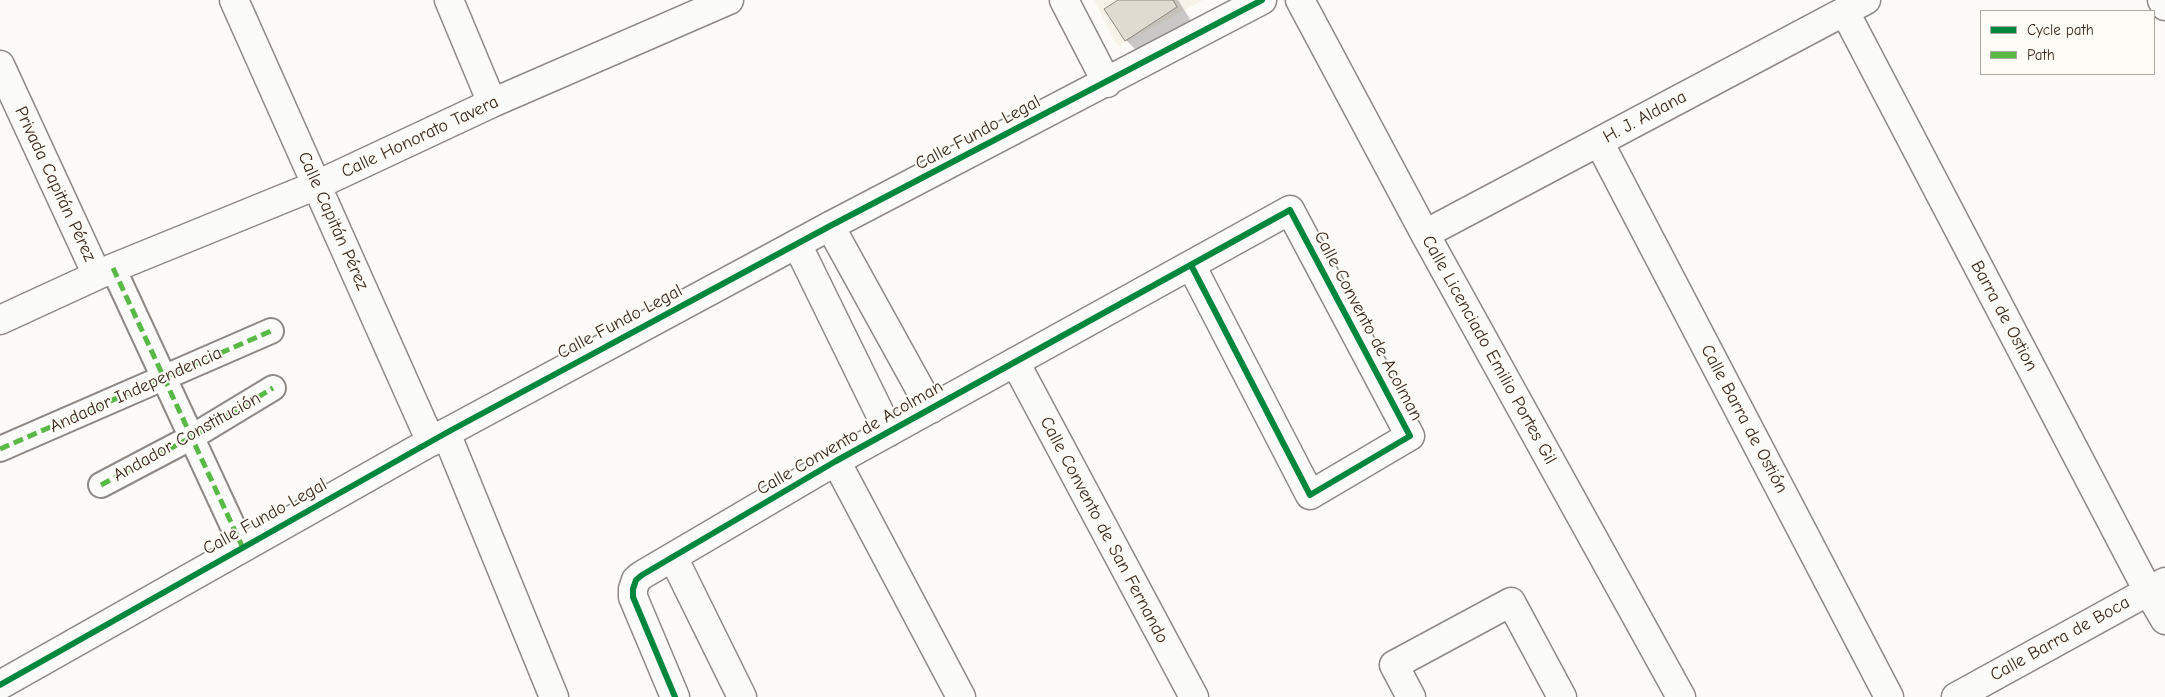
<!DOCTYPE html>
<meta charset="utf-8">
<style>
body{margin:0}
#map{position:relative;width:2165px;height:697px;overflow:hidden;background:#fcfbf8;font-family:"Comic Neue",sans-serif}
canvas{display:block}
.legend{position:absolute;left:1980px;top:10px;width:175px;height:65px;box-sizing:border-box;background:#fdfcf7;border:1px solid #afa8a0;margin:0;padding:6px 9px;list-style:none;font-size:15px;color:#3b2a1e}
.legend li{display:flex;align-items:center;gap:10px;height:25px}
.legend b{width:25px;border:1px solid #afa8a0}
</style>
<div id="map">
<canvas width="2165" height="697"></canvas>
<ul class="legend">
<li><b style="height:6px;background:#00873e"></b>Cycle path</li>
<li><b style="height:6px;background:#58b947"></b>Path</li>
</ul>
</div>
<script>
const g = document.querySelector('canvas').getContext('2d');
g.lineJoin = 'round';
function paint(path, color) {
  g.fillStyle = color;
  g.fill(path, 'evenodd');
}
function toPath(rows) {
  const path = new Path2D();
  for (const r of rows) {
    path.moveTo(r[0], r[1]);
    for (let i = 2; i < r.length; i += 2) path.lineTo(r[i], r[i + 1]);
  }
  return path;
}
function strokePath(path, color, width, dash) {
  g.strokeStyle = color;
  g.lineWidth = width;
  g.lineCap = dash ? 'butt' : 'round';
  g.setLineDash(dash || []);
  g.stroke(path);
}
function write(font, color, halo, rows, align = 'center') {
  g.font = font + ' "Comic Neue",sans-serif';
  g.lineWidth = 4;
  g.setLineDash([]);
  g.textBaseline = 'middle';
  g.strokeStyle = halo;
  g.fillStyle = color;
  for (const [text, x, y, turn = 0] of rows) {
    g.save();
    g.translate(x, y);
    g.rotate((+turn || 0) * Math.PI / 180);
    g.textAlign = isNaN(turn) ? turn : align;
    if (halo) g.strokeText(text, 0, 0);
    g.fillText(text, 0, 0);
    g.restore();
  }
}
paint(toPath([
 [1094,0,1203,0,1118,47]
]), '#f8f3e8');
paint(toPath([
 [1120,0,1178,0,1193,24,1142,56,1126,40]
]), '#0003');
const building = toPath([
 [1118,0,1173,0,1177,7,1125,41,1104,9,1118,0]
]);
paint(building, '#e0dbd0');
strokePath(building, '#8d8985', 1);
const pedestrian = toPath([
 [113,268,242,546],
 [0,449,271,331],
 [101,485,192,437,273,388]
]);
const minor = toPath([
 [449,0,492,103],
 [1300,0,1425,234,1681,697],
 [2162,0,2165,6],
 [1845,12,2148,591,2165,620],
 [0,65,97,275],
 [1599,142,1889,697],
 [830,226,931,409],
 [1425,234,1866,0],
 [797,244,889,432],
 [0,320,113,268,317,185,492,103,729,0],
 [1015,362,1194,697],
 [446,433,554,697],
 [836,461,961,697],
 [673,557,742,697],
 [675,697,633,597,633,589,636,580,642,575,836,461,1290,210,1410,436,1310,495,1191,265],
 [1411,697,1394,665,1511,602,1562,697],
 [1956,697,2165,582]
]);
const tertiary = toPath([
 [234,0,431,442],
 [1064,0,1107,83],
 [0,685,446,433,830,226,1262,0]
]);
strokePath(pedestrian, '#8d8985', 28);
strokePath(minor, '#8d8985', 31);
strokePath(tertiary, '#8d8985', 31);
strokePath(pedestrian, '#fbfbf9', 24);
strokePath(minor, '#fbfbf9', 28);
strokePath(tertiary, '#fbfbf9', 28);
strokePath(toPath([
 [113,268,242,546],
 [0,449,271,331],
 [101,485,192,437,273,388]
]), '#58b947', 5, [10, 5]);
strokePath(toPath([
 [0,685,446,433,830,226,1262,0],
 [675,697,633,597,633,589,636,580,642,575,836,461,1290,210,1410,436,1310,495,1191,265]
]), '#00873e', 6);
write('18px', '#3b2a1e', '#fdfcf7', [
 ["H. J. Aldana",1645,117,-28],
 ["Calle Fundo Legal",978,133,-28],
 ["Calle Honorato Tavera",420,137,-25],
 ["Privada Capitán Pérez",55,184,65],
 ["Calle Capitán Pérez",333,221,66],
 ["Barra de Ostion",2004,316,62],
 ["Calle Fundo Legal",620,322,-28],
 ["Calle Convento de Acolman",1368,326,62],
 ["Calle Licenciado Emilio Portes Gil",1489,350,61],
 ["Andador Independencia",136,390,-24],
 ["Calle Barra de Ostión",1744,419,62],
 ["Andador Constitución",187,437,-29],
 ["Calle Convento de Acolman",850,438,-30],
 ["Calle Fundo Legal",265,517,-29],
 ["Calle Convento de San Fernando",1104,530,62],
 ["Calle Barra de Boca",2060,639,-29]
]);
</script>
